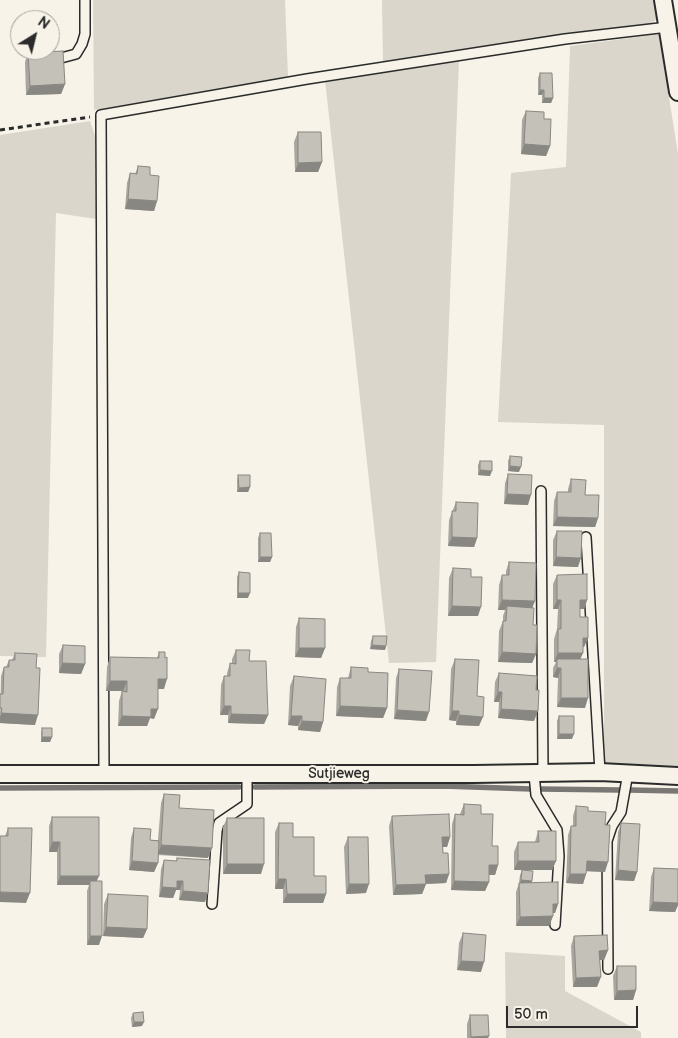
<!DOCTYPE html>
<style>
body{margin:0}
#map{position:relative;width:678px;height:1038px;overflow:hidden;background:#f7f3e8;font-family:"Balsamiq Sans",sans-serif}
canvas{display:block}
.north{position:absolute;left:10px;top:10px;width:50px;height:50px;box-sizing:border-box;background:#f7f3e8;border:1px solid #a5a39c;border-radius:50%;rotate:36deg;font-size:14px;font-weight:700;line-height:20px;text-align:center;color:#2b2b2b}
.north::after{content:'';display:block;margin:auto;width:18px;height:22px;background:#2b2b2b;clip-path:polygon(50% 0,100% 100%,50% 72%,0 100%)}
.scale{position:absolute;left:506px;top:1006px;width:132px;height:22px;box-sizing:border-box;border:2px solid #2b2b2b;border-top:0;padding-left:6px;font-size:15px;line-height:18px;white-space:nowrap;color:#2b2b2b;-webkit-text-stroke:4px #f7f3e8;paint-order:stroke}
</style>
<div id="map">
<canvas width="678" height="1038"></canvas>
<div class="north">N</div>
<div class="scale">50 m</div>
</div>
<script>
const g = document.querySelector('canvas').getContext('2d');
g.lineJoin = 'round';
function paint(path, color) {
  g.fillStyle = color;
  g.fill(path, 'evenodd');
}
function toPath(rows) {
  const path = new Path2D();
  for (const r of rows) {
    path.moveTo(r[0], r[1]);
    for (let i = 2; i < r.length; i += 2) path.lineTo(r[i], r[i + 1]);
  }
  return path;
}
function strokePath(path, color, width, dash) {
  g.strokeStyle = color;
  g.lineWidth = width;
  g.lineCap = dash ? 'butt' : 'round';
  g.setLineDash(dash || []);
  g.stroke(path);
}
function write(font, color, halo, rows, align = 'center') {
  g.font = font + ' "Balsamiq Sans",sans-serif';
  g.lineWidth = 4;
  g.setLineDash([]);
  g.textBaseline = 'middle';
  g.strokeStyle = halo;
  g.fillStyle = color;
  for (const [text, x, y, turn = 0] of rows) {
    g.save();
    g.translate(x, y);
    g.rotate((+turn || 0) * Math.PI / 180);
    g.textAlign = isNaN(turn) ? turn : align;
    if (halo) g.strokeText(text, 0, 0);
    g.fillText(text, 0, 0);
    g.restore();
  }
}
paint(toPath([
 [93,0,285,0,288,77,94,110],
 [382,0,656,0,658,18,650,25,383,63],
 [659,34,678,154,678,769,604,765,604,425,498,422,511,173,566,167,570,46],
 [459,60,436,662,389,663,325,80],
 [90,121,100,151,96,219,56,213,46,657,0,656,0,135],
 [505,952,565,956,565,991,641,1032,641,1038,506,1038]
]), '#dad6cc');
strokePath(toPath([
 [255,787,443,786,531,789],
 [0,788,239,787],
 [540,789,619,790],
 [629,790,678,791]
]), '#7a7874', 5.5);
const lane = toPath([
 [61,58,76,54,82,44,85,34,85,0],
 [541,491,543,773],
 [586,537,600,772],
 [104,774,101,115,307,79,565,39,668,27],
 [534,774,536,795,557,830,559,856,555,925],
 [212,904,217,831,219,823,247,804,247,774],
 [608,969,607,841,612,826,621,812,628,773]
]);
const street = toPath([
 [663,0,678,92],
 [0,774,474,774,600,772,678,776]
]);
strokePath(lane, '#2b2b2b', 12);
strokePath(street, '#2b2b2b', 20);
strokePath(toPath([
 [0,130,90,117]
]), '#2b2b2b', 3, [5, 4]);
strokePath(lane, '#f7f3e8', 9);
strokePath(street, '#f7f3e8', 16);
paint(toPath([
 [28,53,65,84,61,94,26,95,25,62],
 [540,73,553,98,551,103,542,103,542,95,538,95,538,78],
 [526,111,544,119,550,146,546,156,521,154,522,120],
 [298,132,322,162,318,172,295,172,294,142],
 [138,166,157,201,154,211,125,209,127,183,130,173,135,174],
 [510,456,519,472,508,471,508,461],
 [480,461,490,476,478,475,478,465],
 [508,474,528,505,504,504,505,483],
 [238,475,250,487,248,492,237,492,237,480],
 [571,479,585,495,598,518,595,527,553,526,554,501,557,492,568,492,568,489],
 [456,502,477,538,474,547,448,546,449,520],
 [557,531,578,567,553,566,553,540],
 [260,533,272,557,270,562,258,562,258,538],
 [509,562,533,608,533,625,536,654,532,663,498,662,499,631,503,621,503,616,505,610,498,610,499,585,502,575,506,575,506,571],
 [453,568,471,577,478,616,448,616,449,578],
 [239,572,248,598,237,598,237,577],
 [557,575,587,600,584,609,580,609,580,617,588,638,584,647,583,647,583,653,580,659,585,708,557,707,558,678,553,677,553,668,556,662,554,662,554,639,557,629,558,609,553,609,553,584],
 [299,618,325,648,321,658,295,657,296,627],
 [373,636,386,646,385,650,370,649,371,641],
 [63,645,85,664,81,674,59,673,59,654],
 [236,650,249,661,268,715,264,724,228,723,228,715,220,715,221,685,224,676,227,676,227,673,230,663,232,663,232,659],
 [159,652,164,689,158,689,154,719,150,718,147,726,118,726,119,701,122,691,123,691,106,691,107,667,110,657,157,658],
 [15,653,35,725,0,723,1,676,4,667,6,667,9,660,12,660],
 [455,659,477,696,479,726,456,725,456,721,449,720,451,669],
 [351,667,368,672,387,708,383,718,336,716,337,687,340,678,348,678],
 [399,669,426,721,394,719,396,678],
 [499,673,536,690,534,721,498,718,499,702,494,702,495,682],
 [294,676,323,722,320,732,298,730,298,726,288,725,290,686],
 [559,716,572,739,557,739,557,721],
 [42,728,52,737,50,742,41,742,41,733],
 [164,794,179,808,208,858,158,855,158,863,154,872,129,870,131,838,134,828,150,840,158,840,161,803],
 [464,804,481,814,492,846,498,865,495,875,489,875,489,882,485,891,451,890,452,824,455,814,460,814],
 [576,806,588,811,605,825,605,872,586,871,586,874,583,884,566,883,568,835,571,826,573,826,573,816],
 [392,816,450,837,447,847,443,847,443,853,449,874,446,883,426,884,422,894,393,895,389,826],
 [52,817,96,881,99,945,87,945,87,891,89,885,57,885,57,852,49,852,49,826],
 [227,818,261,874,223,874,223,827],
 [279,823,293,837,314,876,326,894,323,903,283,903,283,889,275,889,275,832],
 [621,823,637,872,634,881,615,880,618,832],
 [8,828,26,903,5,836],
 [538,831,556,861,552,870,522,870,532,882,558,904,555,913,553,913,553,916,549,926,516,926,516,892,519,883,520,875,522,870,514,870,514,852,518,842,535,842],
 [348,837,366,893,346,894,344,847],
 [177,858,205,902,179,900,180,890,176,890,173,898,159,897,161,869,164,860,176,861],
 [654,868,678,869,678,905,675,912,649,911,651,877],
 [108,894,147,929,143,938,103,936,104,904],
 [463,933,481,972,457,970,459,943],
 [574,936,608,950,604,960,600,960,597,987,573,987,571,946],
 [617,966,636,990,633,1000,614,1000,613,976],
 [133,1013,142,1026,132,1027,131,1018],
 [470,1015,489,1036,488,1038,467,1038,467,1024]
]), '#a9a69f');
paint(toPath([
 [65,84,61,94,26,95,30,86],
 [540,90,544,90,542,95,538,95],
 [544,98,553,98,551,103,542,103],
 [524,144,550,146,546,156,521,154],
 [322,162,318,172,295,172,298,163],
 [128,199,157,201,154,211,125,209],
 [510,466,521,467,519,472,508,471],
 [480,470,492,471,490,476,478,475],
 [250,487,248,492,237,492,239,488],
 [507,494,531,495,528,505,504,504],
 [557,517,598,518,595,527,553,526],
 [452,537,477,538,474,547,448,546],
 [260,557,272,557,270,562,258,562],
 [556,557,581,558,578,567,553,566],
 [238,593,250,593,248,598,237,598],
 [502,600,535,601,531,611,507,606,505,610,498,610],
 [557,600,561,600,558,609,553,609],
 [580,600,587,600,584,609,576,609],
 [452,606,481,607,478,616,448,616],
 [583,638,588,638,584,647,579,647],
 [372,645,386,646,385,650,370,649],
 [299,648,325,648,321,658,295,657],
 [502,652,536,654,532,663,498,662],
 [558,653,583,653,579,662,557,659,556,662,554,662],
 [62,663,85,664,81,674,59,673],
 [557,668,561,668,558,678,553,677],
 [158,679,167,679,164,689,155,689],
 [110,681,127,681,123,691,106,691],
 [498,692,502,692,499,702,494,702],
 [561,698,588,698,585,708,557,707],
 [224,706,231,706,228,715,220,715],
 [340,706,387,708,383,718,336,716],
 [151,709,158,709,154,719,150,718,147,726,118,726,122,716],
 [501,709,538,711,534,721,498,718],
 [397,710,429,712,426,721,394,719],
 [452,711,459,711,456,721,449,720],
 [1,713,38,715,35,725,0,723,0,717],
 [231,714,268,715,264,724,228,723],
 [459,715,483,717,479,726,456,725],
 [291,716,302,716,298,726,288,725],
 [302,721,323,722,320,732,298,730],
 [559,734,574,734,572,739,557,739],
 [42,737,52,737,50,742,41,742],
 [442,837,450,837,447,847,439,847],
 [52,842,60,842,57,852,49,852],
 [161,845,212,848,208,858,158,854],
 [132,861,158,863,154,872,129,870],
 [518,861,556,861,552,870,514,870],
 [587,861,608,862,605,872,583,871],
 [227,864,264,864,261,874,223,874],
 [489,865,498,865,495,875,486,875],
 [618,870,637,872,634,881,615,880],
 [449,874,446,883,422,884,425,875],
 [570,874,586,874,583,884,566,883],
 [60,876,99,876,95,885,90,881,89,885,57,885],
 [278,879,286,879,283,889,275,889],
 [521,880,532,881,531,886,519,885],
 [177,881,183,881,180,890,176,890,173,898,159,897,162,887],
 [454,881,489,882,485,891,451,890],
 [349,884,369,884,366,893,346,894],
 [426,884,422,894,393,895,396,885],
 [183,891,208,893,205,902,179,900],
 [0,892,30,893,26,903,0,902],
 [287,894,326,894,323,903,283,903],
 [653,902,678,903,678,905,675,912,649,911],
 [553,904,558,904,555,913,549,913],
 [553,916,549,926,516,926,520,917],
 [106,927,147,929,143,938,103,936],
 [90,936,102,936,99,945,87,945],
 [608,950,604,960,596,960,599,951],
 [461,961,484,962,481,972,457,970],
 [601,977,597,987,573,987,576,978],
 [636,990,633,1000,614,1000,617,991],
 [134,1022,144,1022,142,1026,132,1027],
 [489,1036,488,1038,470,1038,471,1037]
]), '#898782');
const building = toPath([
 [63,51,65,84,30,86,28,53,63,51],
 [540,73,552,73,553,98,544,98,544,90,540,90,540,73],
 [526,111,544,112,544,119,551,119,550,146,524,144,526,111],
 [298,132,321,132,322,162,298,163,298,132],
 [138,166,150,167,150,175,159,176,157,201,128,199,130,173,137,174,138,166],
 [510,456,522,457,521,467,510,466,510,456],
 [480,461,492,461,492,471,480,470,480,461],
 [508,474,532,475,531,495,507,494,508,474],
 [238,475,250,475,250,487,239,488,238,475],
 [571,479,586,480,585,495,599,495,598,518,557,517,557,492,571,492,571,479],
 [456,502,478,503,477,538,452,537,452,511,456,511,456,502],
 [557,531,582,531,581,558,556,557,557,531],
 [260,533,271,533,272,557,260,557,260,533],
 [509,562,536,563,535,601,502,600,502,575,509,575,509,562],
 [453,568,471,569,471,577,482,577,481,607,452,606,453,568],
 [239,572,250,573,250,593,238,593,239,572],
 [587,574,587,600,580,600,580,617,588,617,588,638,583,638,583,653,558,653,558,629,561,629,561,600,557,600,557,575,587,574],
 [507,606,534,608,533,625,537,625,536,654,502,652,503,621,506,621,507,606],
 [299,618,325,619,325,648,299,648,299,618],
 [373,636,387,636,386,646,372,645,373,636],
 [63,645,85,646,85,664,62,663,63,645],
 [236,650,250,650,249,661,266,661,268,715,231,714,231,706,224,706,224,676,230,676,230,663,236,664,236,650],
 [159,652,165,652,165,658,167,657,167,679,158,679,158,709,151,709,151,717,122,716,122,691,127,692,127,681,110,681,110,657,159,658,159,652],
 [15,653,37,654,36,668,40,668,38,715,1,713,2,708,0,708,0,694,3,694,4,667,9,667,9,660,15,660,15,653],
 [455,659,479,660,477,696,484,697,483,717,459,715,459,711,452,711,455,659],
 [557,659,588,659,588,698,561,698,561,668,557,668,557,659],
 [351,667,368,668,368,672,388,673,387,708,340,706,340,678,351,678,351,667],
 [399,669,432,671,429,712,397,710,399,669],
 [499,673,537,676,536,690,539,690,538,711,501,709,502,692,498,692,499,673],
 [294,676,326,679,323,722,302,721,302,716,291,716,294,676],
 [559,716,574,716,574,734,559,734,559,716],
 [42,728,52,728,52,737,42,737,42,728],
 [164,794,180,795,179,808,214,810,212,848,161,845,164,794],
 [464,804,481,805,481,814,493,814,492,846,498,846,498,865,489,865,489,882,454,881,455,814,464,815,464,804],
 [576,806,588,807,588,811,606,812,605,825,610,825,608,862,587,861,586,874,570,874,571,826,576,826,576,806],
 [449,814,450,837,442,837,443,853,448,853,449,874,425,875,426,884,396,885,392,816,449,814],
 [52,817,99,817,99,876,60,876,60,842,52,842,52,817],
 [227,818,264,818,264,864,227,864,227,818],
 [279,823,293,823,293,837,314,837,314,876,326,876,326,894,287,894,286,879,278,879,279,823],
 [621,823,640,824,637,872,618,870,621,823],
 [8,828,32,828,30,893,0,892,0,836,8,836,8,828],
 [134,828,151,829,150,840,159,841,158,863,132,861,134,828],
 [538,831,556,831,556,861,518,861,518,842,539,842,538,831],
 [348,837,368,837,369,884,349,884,348,837],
 [177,858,210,860,208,893,183,891,183,881,177,881,177,888,162,887,164,860,177,861,177,858],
 [654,868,678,869,678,903,653,902,654,868],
 [522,870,533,871,532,881,521,880,522,870],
 [90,881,102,881,102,936,90,936,90,881],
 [558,882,558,904,553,904,553,916,520,917,519,883,558,882],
 [108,894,148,896,147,929,106,927,108,894],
 [463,933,486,935,484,962,461,961,463,933],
 [607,935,608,950,599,951,601,977,576,978,574,936,607,935],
 [617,966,636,966,636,990,617,991,617,966],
 [143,1012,144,1022,134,1022,133,1013,143,1012],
 [470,1015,488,1015,489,1036,471,1037,470,1015]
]);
paint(building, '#c4c1b9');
strokePath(building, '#898782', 1);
write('14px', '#2b2b2b', '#f7f3e8', [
 ["Sutjieweg",339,774]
]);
</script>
